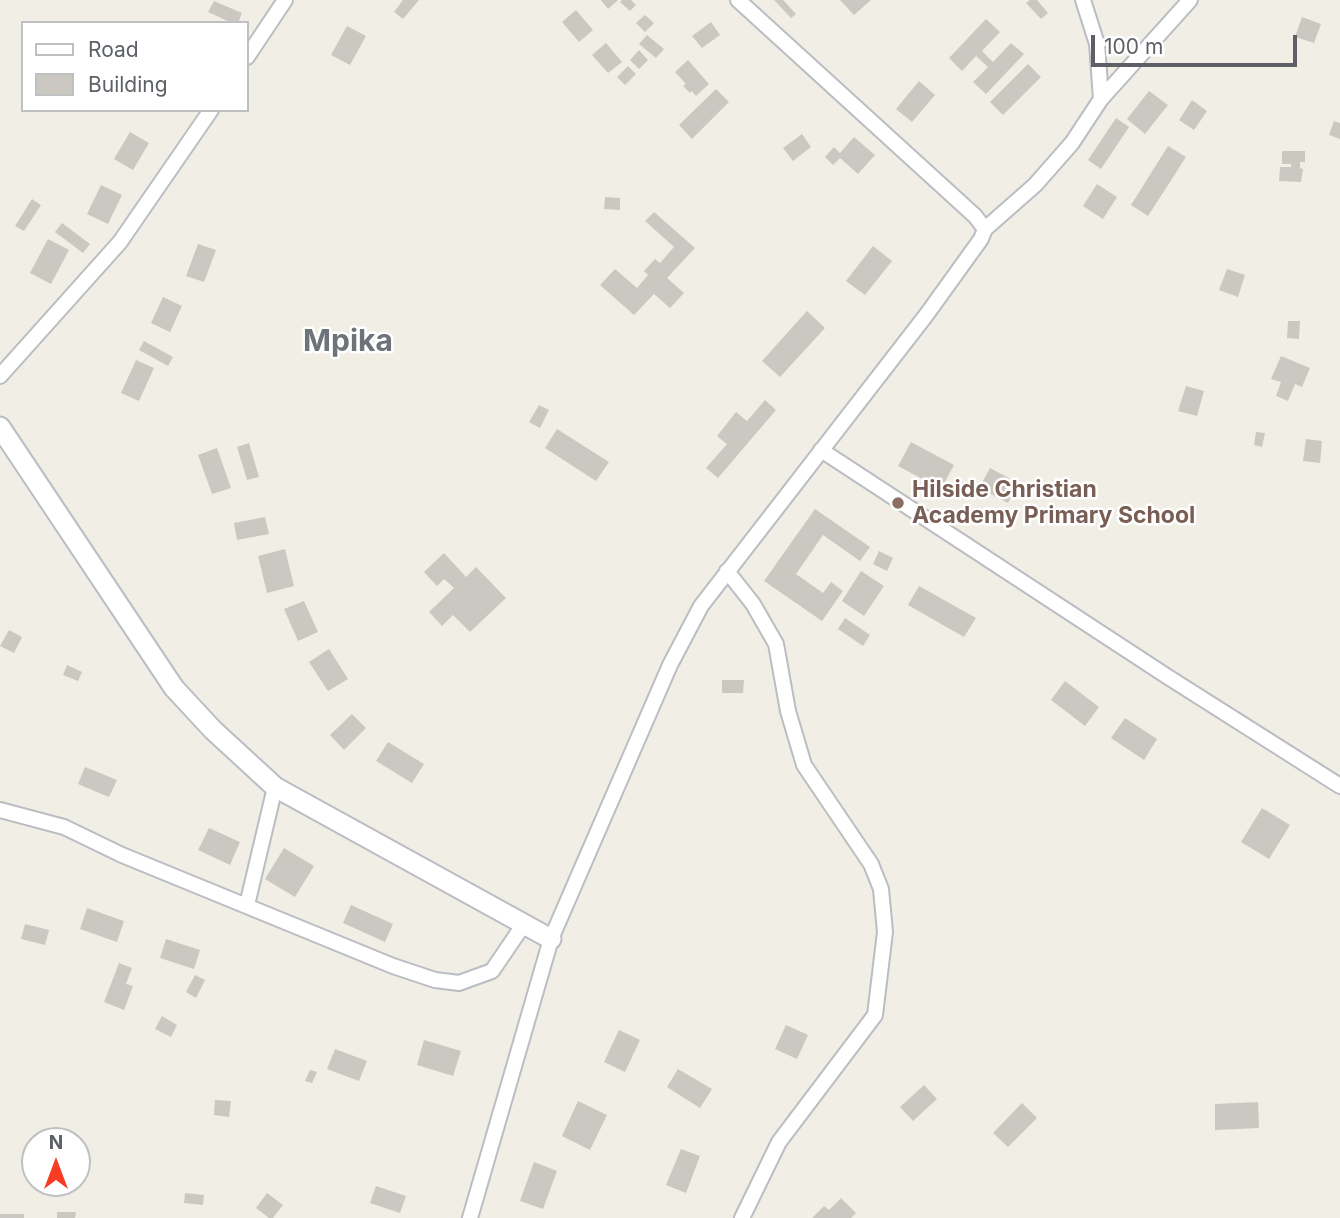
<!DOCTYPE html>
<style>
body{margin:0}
#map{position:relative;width:1340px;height:1218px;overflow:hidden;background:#f0eee5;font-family:Inter,sans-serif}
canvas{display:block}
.legend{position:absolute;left:21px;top:21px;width:228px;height:91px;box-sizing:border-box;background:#fff;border:2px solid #bec0c2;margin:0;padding:9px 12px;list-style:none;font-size:21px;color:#5d6167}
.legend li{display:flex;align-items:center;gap:14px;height:35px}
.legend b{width:35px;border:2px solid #bec0c2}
.north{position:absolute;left:21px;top:1127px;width:70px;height:70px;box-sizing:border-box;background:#fff;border:2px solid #bec0c2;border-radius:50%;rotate:0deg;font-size:19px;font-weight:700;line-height:28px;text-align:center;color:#5d6167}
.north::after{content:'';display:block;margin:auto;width:24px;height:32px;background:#f83c24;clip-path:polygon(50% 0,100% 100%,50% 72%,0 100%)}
.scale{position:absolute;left:1091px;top:35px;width:206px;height:32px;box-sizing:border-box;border:4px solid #5d6167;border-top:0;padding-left:9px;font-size:21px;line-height:24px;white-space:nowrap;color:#5d6167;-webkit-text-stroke:5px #fff;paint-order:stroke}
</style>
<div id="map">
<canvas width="1340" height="1218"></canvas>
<ul class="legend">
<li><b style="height:9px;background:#fff"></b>Road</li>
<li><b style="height:19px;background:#cbc8c2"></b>Building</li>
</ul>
<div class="north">N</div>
<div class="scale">100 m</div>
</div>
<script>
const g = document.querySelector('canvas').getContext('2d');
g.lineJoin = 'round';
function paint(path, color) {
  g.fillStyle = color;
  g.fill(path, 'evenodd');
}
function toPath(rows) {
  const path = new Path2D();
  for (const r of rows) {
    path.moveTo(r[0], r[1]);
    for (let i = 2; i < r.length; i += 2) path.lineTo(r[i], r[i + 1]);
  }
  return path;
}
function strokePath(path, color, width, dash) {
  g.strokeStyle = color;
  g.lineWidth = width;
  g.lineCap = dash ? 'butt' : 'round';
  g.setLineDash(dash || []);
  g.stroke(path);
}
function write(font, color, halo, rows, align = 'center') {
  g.font = font + ' Inter,sans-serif';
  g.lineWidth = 5;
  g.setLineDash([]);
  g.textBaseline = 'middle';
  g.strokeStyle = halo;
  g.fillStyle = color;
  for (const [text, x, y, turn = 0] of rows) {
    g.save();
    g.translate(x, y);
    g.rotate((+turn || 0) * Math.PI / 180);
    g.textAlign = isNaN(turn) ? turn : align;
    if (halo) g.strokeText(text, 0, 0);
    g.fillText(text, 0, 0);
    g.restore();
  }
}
paint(toPath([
 [403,0,419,0,403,19,394,12],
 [601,0,618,0,608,9],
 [622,0,631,0,636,5,630,11,620,2],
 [774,0,783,0,796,14,791,18],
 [840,0,871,0,854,15],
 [1030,0,1037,0,1048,13,1041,19,1026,3],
 [214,1,242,13,238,23,232,23,208,12],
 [576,10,593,30,579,42,562,22],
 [645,15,654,23,645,32,636,23],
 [1302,17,1321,24,1314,43,1295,37],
 [986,19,1000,32,982,51,993,62,1011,43,1024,54,986,94,973,82,988,67,976,56,962,71,949,58],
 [711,22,720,35,702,48,692,36],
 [347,26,366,36,350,65,331,55],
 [647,35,664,49,656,58,639,44],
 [606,43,622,62,608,73,592,55],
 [639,50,648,60,639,69,630,60],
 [688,60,709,84,696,96,692,91,690,93,683,86,686,84,675,72],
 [1028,64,1041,77,1003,115,990,102],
 [628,66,636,74,625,85,617,77],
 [919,81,935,95,912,122,896,109],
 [716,89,729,102,692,139,679,125],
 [1149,91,1168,105,1145,134,1127,119],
 [1192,100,1207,111,1194,130,1179,120],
 [1116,118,1129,127,1101,169,1088,160],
 [1334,121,1340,123,1340,139,1329,135],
 [130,132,149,143,133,170,114,159],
 [802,134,811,147,793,161,783,148],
 [854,137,875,155,858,174,840,158,833,165,825,157,834,147,840,153],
 [1168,146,1186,157,1148,216,1131,205],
 [1282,151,1305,151,1305,162,1300,162,1300,168,1303,169,1301,182,1279,181,1280,167,1291,167,1291,164,1282,164],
 [1097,184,1117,197,1103,219,1083,206],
 [101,185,122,195,108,224,87,214],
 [605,197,620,198,620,210,604,209],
 [32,199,41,205,24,231,15,226],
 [654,212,695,248,667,278,684,293,670,308,654,294,634,315,600,285,615,269,637,288,648,275,644,271,655,259,660,263,674,247,645,221],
 [62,223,90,244,83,253,55,232],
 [48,239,69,250,51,284,30,273],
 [198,244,216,250,204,282,186,276],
 [873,246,892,261,865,295,846,281],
 [1227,269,1245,275,1238,297,1219,290],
 [163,297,182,306,170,332,151,323],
 [807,311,825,328,780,377,762,361],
 [1288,321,1300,321,1299,339,1287,338],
 [144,341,173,357,168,366,139,350],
 [1281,356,1310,368,1302,387,1295,384,1288,401,1276,396,1281,382,1271,379],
 [136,360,154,368,139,401,121,393],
 [1186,386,1204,391,1197,416,1178,411],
 [765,400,776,410,718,478,706,468,727,444,717,436,736,412,747,421],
 [539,405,549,410,540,428,529,422],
 [557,429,609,462,596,481,545,448],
 [1256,432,1265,433,1262,447,1254,445],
 [1306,439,1322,441,1320,463,1303,461],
 [911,442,954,465,941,489,898,466],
 [249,443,259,477,247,480,237,447],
 [217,448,231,488,212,494,198,455],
 [990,468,1018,483,1008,503,979,488],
 [815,509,870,547,860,561,823,535,796,574,823,593,831,582,843,591,822,621,764,581],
 [265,517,269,534,237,540,234,523],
 [285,549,294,586,267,593,258,556],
 [879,551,893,558,887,571,873,564],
 [444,553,466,577,476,567,506,598,470,632,453,615,442,626,429,612,454,588,444,579,437,586,424,572],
 [861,571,884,586,864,616,842,601],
 [919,586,976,618,964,637,908,605],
 [304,601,318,632,298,641,284,609],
 [845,618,870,635,863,646,838,629],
 [9,630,22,637,14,653,0,646],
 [329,649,348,679,328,691,309,662],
 [67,665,82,672,78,681,63,675],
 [722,680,744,680,743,693,722,693],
 [1065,681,1099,707,1085,726,1051,700],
 [352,714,366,728,344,750,330,735],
 [1125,718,1157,739,1144,760,1111,738],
 [388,742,424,764,412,783,376,761],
 [85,767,117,780,109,797,78,784],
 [1262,808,1290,825,1269,859,1241,842],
 [209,828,240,842,230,865,198,850],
 [284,848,314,866,295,897,265,879],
 [351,905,393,924,385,942,343,923],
 [87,908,124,921,117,942,80,929],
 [25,924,49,930,45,945,21,939],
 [166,939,200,950,194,969,160,958],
 [119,963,132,968,126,984,133,986,124,1010,104,1002],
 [195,975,205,980,196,998,186,992],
 [162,1016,177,1025,171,1037,155,1029],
 [786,1025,808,1035,797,1059,775,1049],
 [619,1030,640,1040,625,1072,604,1062],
 [424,1040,461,1051,453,1076,417,1065],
 [335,1049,367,1061,359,1081,327,1069],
 [678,1069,712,1089,700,1108,667,1087],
 [310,1070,317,1072,312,1083,305,1081],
 [924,1085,937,1099,913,1121,900,1107],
 [215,1100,231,1101,229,1117,214,1115],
 [578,1101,607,1115,590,1150,562,1136],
 [1258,1102,1259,1128,1215,1130,1215,1104],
 [1022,1103,1037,1118,1008,1147,993,1133],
 [681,1149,700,1156,686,1193,666,1185],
 [534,1162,557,1171,543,1209,520,1201],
 [376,1186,406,1196,400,1213,370,1203],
 [185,1193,204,1195,203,1205,184,1203],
 [267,1193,283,1205,273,1218,269,1218,256,1208],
 [841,1198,856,1213,851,1218,812,1218,824,1206,829,1210],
 [57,1212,76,1212,75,1218,57,1218],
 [0,1214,24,1214,24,1218,0,1218]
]), '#cbc8c2');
const street = toPath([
 [738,0,975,216,985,229],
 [1083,0,1097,44,1101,99],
 [247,57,285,0],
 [0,376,120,242,211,110],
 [821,450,1168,677,1340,786],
 [727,571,753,604,776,644,788,711,804,765,871,864,881,889,885,932,875,1015,779,1142,742,1218],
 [0,810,64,827,122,855,393,966,435,980,459,983,492,971,524,924],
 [247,905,275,787],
 [470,1218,551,939,670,665,701,606,927,314,981,239,985,229,1035,185,1072,143,1101,99,1190,0]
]);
const secondary = toPath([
 [0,427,174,688,213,730,275,787,551,939]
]);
strokePath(street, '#babdc2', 18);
strokePath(secondary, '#babec4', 23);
strokePath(street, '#fff', 14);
strokePath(secondary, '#fff', 19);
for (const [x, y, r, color] of [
 [898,503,7,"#8d6e63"]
]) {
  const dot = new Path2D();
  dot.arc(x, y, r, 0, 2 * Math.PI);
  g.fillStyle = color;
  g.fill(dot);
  strokePath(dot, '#fff', 2.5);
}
write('bold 23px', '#785e54', '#fff', [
 ["Hilside Christian",912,490],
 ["Academy Primary School",912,516]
], 'left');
write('bold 30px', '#6d7379', '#fff', [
 ["Mpika",348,342]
]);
</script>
